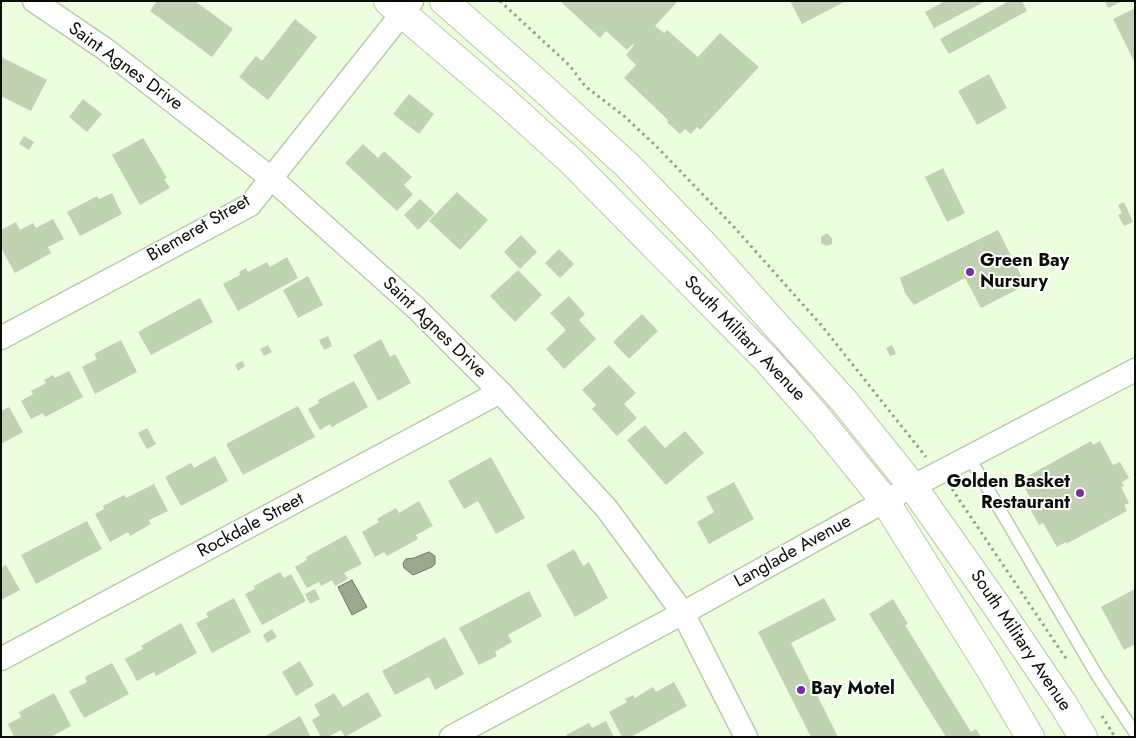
<!DOCTYPE html>
<style>
body{margin:0}
#map{position:relative;width:1136px;height:738px;overflow:hidden;background:#ecfedd;font-family:Jost,sans-serif}
canvas{display:block}
.frame{position:absolute;inset:0;border:2px solid #090f05;pointer-events:none}
</style>
<div id="map">
<canvas width="1136" height="738"></canvas>
<div class="frame"></div>
</div>
<script>
const g = document.querySelector('canvas').getContext('2d');
g.lineJoin = 'round';
function paint(path, color) {
  g.fillStyle = color;
  g.fill(path, 'evenodd');
}
function toPath(rows) {
  const path = new Path2D();
  for (const r of rows) {
    path.moveTo(r[0], r[1]);
    for (let i = 2; i < r.length; i += 2) path.lineTo(r[i], r[i + 1]);
  }
  return path;
}
function strokePath(path, color, width, dash) {
  g.strokeStyle = color;
  g.lineWidth = width;
  g.lineCap = dash ? 'butt' : 'round';
  g.setLineDash(dash || []);
  g.stroke(path);
}
function write(font, color, halo, rows, align = 'center') {
  g.font = font + ' Jost,sans-serif';
  g.lineWidth = 4;
  g.setLineDash([]);
  g.textBaseline = 'middle';
  g.strokeStyle = halo;
  g.fillStyle = color;
  for (const [text, x, y, turn = 0] of rows) {
    g.save();
    g.translate(x, y);
    g.rotate((+turn || 0) * Math.PI / 180);
    g.textAlign = isNaN(turn) ? turn : align;
    if (halo) g.strokeText(text, 0, 0);
    g.fillText(text, 0, 0);
    g.restore();
  }
}
const water = toPath([
 [429,552,435,556,435,564,432,567,413,575,404,568,403,563,406,559,414,558,429,552],
 [352,580,367,607,352,615,338,587,352,580]
]);
paint(water, '#9ba98e');
strokePath(water, '#6f7b65', 1);
paint(toPath([
 [157,1,195,1,233,29,212,57,150,11],
 [560,1,678,1,655,26,659,29,664,33,667,30,698,57,720,33,759,67,700,130,697,127,691,134,685,129,680,134,667,122,668,120,624,78,636,65,626,55,634,45,633,44,627,50,606,31,600,38],
 [790,1,846,1,802,24],
 [945,1,986,1,934,28,925,12],
 [1009,1,1022,1,1027,11,949,54,940,39],
 [1105,1,1123,1,1108,8],
 [1135,8,1135,63,1113,19],
 [295,19,317,37,268,100,239,77,256,56,262,61],
 [1,57,47,80,31,111,1,96],
 [989,74,1007,108,977,125,958,91],
 [409,94,434,114,419,134,393,114],
 [83,99,102,114,87,132,69,117],
 [24,136,34,142,29,150,19,144],
 [143,138,167,178,164,179,170,188,140,205,112,155],
 [363,144,378,158,384,151,412,177,404,185,413,194,397,211,345,163],
 [943,168,965,213,947,222,925,177],
 [457,192,488,220,460,250,429,221],
 [112,193,122,214,80,236,67,212,97,196,99,199],
 [420,199,435,213,418,230,404,215],
 [1124,202,1133,222,1124,226,1118,215,1122,213,1118,205],
 [53,219,64,239,48,247,51,253,15,273,1,248,1,230,16,222,20,230,33,223,36,228],
 [998,230,1026,285,981,308,965,278,914,305,905,293,900,278],
 [827,233,832,238,832,244,826,246,821,243,821,237],
 [521,235,537,252,520,269,504,252],
 [559,249,574,264,560,278,545,263],
 [287,257,298,278,238,311,223,284,240,275,239,272,246,268,248,272,267,262,270,267],
 [518,270,542,295,515,322,490,296],
 [308,276,323,305,298,318,283,290],
 [569,296,585,314,579,320,596,339,564,369,546,349,566,330,550,313],
 [200,298,213,322,151,355,138,332],
 [642,314,658,331,629,359,613,342],
 [328,336,332,346,324,350,319,340],
 [381,339,390,357,395,354,411,383,378,401,353,355],
 [121,340,137,372,95,394,82,367,97,359,94,354],
 [268,345,272,352,264,356,260,349],
 [892,345,896,354,890,356,886,348],
 [242,361,245,366,238,371,235,365],
 [609,365,636,393,624,404,637,418,617,436,592,409,596,405,582,390],
 [69,371,83,397,45,417,43,413,31,419,21,401,33,394,31,391,46,383,44,380,53,375,55,378],
 [354,381,368,407,332,427,330,424,320,430,308,409,319,403,318,400],
 [298,406,315,437,243,475,226,444],
 [9,407,23,432,1,444,1,411],
 [645,425,665,448,685,431,704,453,666,485,627,440],
 [147,428,156,444,147,449,138,433],
 [1091,441,1093,445,1100,441,1113,465,1120,462,1129,478,1122,482,1124,486,1121,487,1129,503,1124,505,1127,511,1066,544,1066,542,1057,547,1043,523,1039,525,1029,507,1033,504,1021,480],
 [215,456,228,481,181,506,165,477,191,463,194,468],
 [491,457,525,518,496,534,478,501,464,509,448,481],
 [734,482,754,519,709,544,697,522,714,512,706,497],
 [154,484,168,511,149,520,151,524,130,536,128,532,110,542,95,514,104,509,103,506,124,495,126,498],
 [419,501,433,526,416,535,418,539,387,556,384,552,375,557,362,532,379,522,377,519,396,508,399,513],
 [87,521,102,549,36,584,21,555],
 [346,535,362,564,344,573,348,579,335,586,332,580,321,586,319,582,307,588,295,567,307,560,306,557],
 [574,549,583,566,589,562,608,598,575,617,546,565],
 [6,565,20,590,1,600,1,568],
 [280,572,284,578,291,574,306,601,262,625,245,594,255,589,254,586],
 [315,589,320,599,310,604,305,594],
 [1135,589,1135,644,1124,650,1101,607],
 [529,591,542,616,508,635,512,642,495,652,497,656,479,665,459,628],
 [234,598,251,632,212,653,196,623,208,617,206,613],
 [824,598,836,620,791,643,838,737,811,737,758,632],
 [893,599,908,624,905,625,971,732,976,729,981,737,946,737,869,614],
 [181,623,197,653,156,676,154,672,137,681,125,659,143,649,141,646],
 [272,629,277,637,267,643,263,635],
 [445,637,464,674,435,690,429,677,395,695,382,671],
 [300,661,314,685,296,696,282,672],
 [112,663,129,694,84,718,69,691,87,682,85,677],
 [674,682,687,706,631,737,622,737,609,712,627,702,625,699,633,695,635,698,653,687,656,692],
 [368,692,382,716,345,737,341,730,328,737,321,737,312,720,320,715,314,705,334,693,343,707],
 [54,693,71,726,51,737,14,737,8,724,21,717,19,712],
 [300,716,311,737,264,737],
 [606,721,614,737,567,737,566,735,589,723,592,728]
]), '#c1d2b2');
const service = toPath([
 [969,457,1098,677,1135,733]
]);
const minor = toPath([
 [34,1,105,49,271,178,416,308,500,392,607,509,683,613,746,737],
 [1,338,250,205,412,1],
 [1,659,500,392],
 [451,737,683,613,885,501,1135,370]
]);
const secondary = toPath([
 [388,1,507,103,571,161,766,359,817,417,885,501,989,667,1030,737],
 [444,1,534,80,628,166,706,247,844,401,913,487,994,602,1063,704,1083,737]
]);
strokePath(service, '#b9cbaa', 14);
strokePath(minor, '#b9cbaa', 25);
strokePath(secondary, '#b9cbaa', 30);
strokePath(toPath([
 [500,1,569,65,585,86,624,116,657,147,734,227,822,326,926,457],
 [952,489,1067,660],
 [1102,716,1115,737]
]), '#93a189', 3, [2.5, 4]);
strokePath(service, '#fff', 11);
strokePath(minor, '#fff', 22);
strokePath(secondary, '#fff', 28);
for (const [x, y, r, color] of [
 [970,272,5,"#782fa2"],
 [1080,493,5,"#782fa2"],
 [801,690,5,"#782fa2"]
]) {
  const dot = new Path2D();
  dot.arc(x, y, r, 0, 2 * Math.PI);
  g.fillStyle = color;
  g.fill(dot);
  strokePath(dot, '#fff', 2);
}
write('18px', '#090f05', '#fff', [
 ["Saint Agnes Drive",125,67,36],
 ["Biemeret Street",199,229,-30],
 ["Saint Agnes Drive",434,328,44],
 ["South Military Avenue",744,339,46],
 ["Rockdale Street",251,526,-28],
 ["Langlade Avenue",793,552,-29],
 ["South Military Avenue",1020,641,56]
]);
write('bold 18px', '#090f05', '#fff', [
 ["Green Bay",980,262],
 ["Nursury",980,283],
 ["Golden Basket",1070,483,"right"],
 ["Restaurant",1070,504,"right"],
 ["Bay Motel",811,690]
], 'left');
</script>
